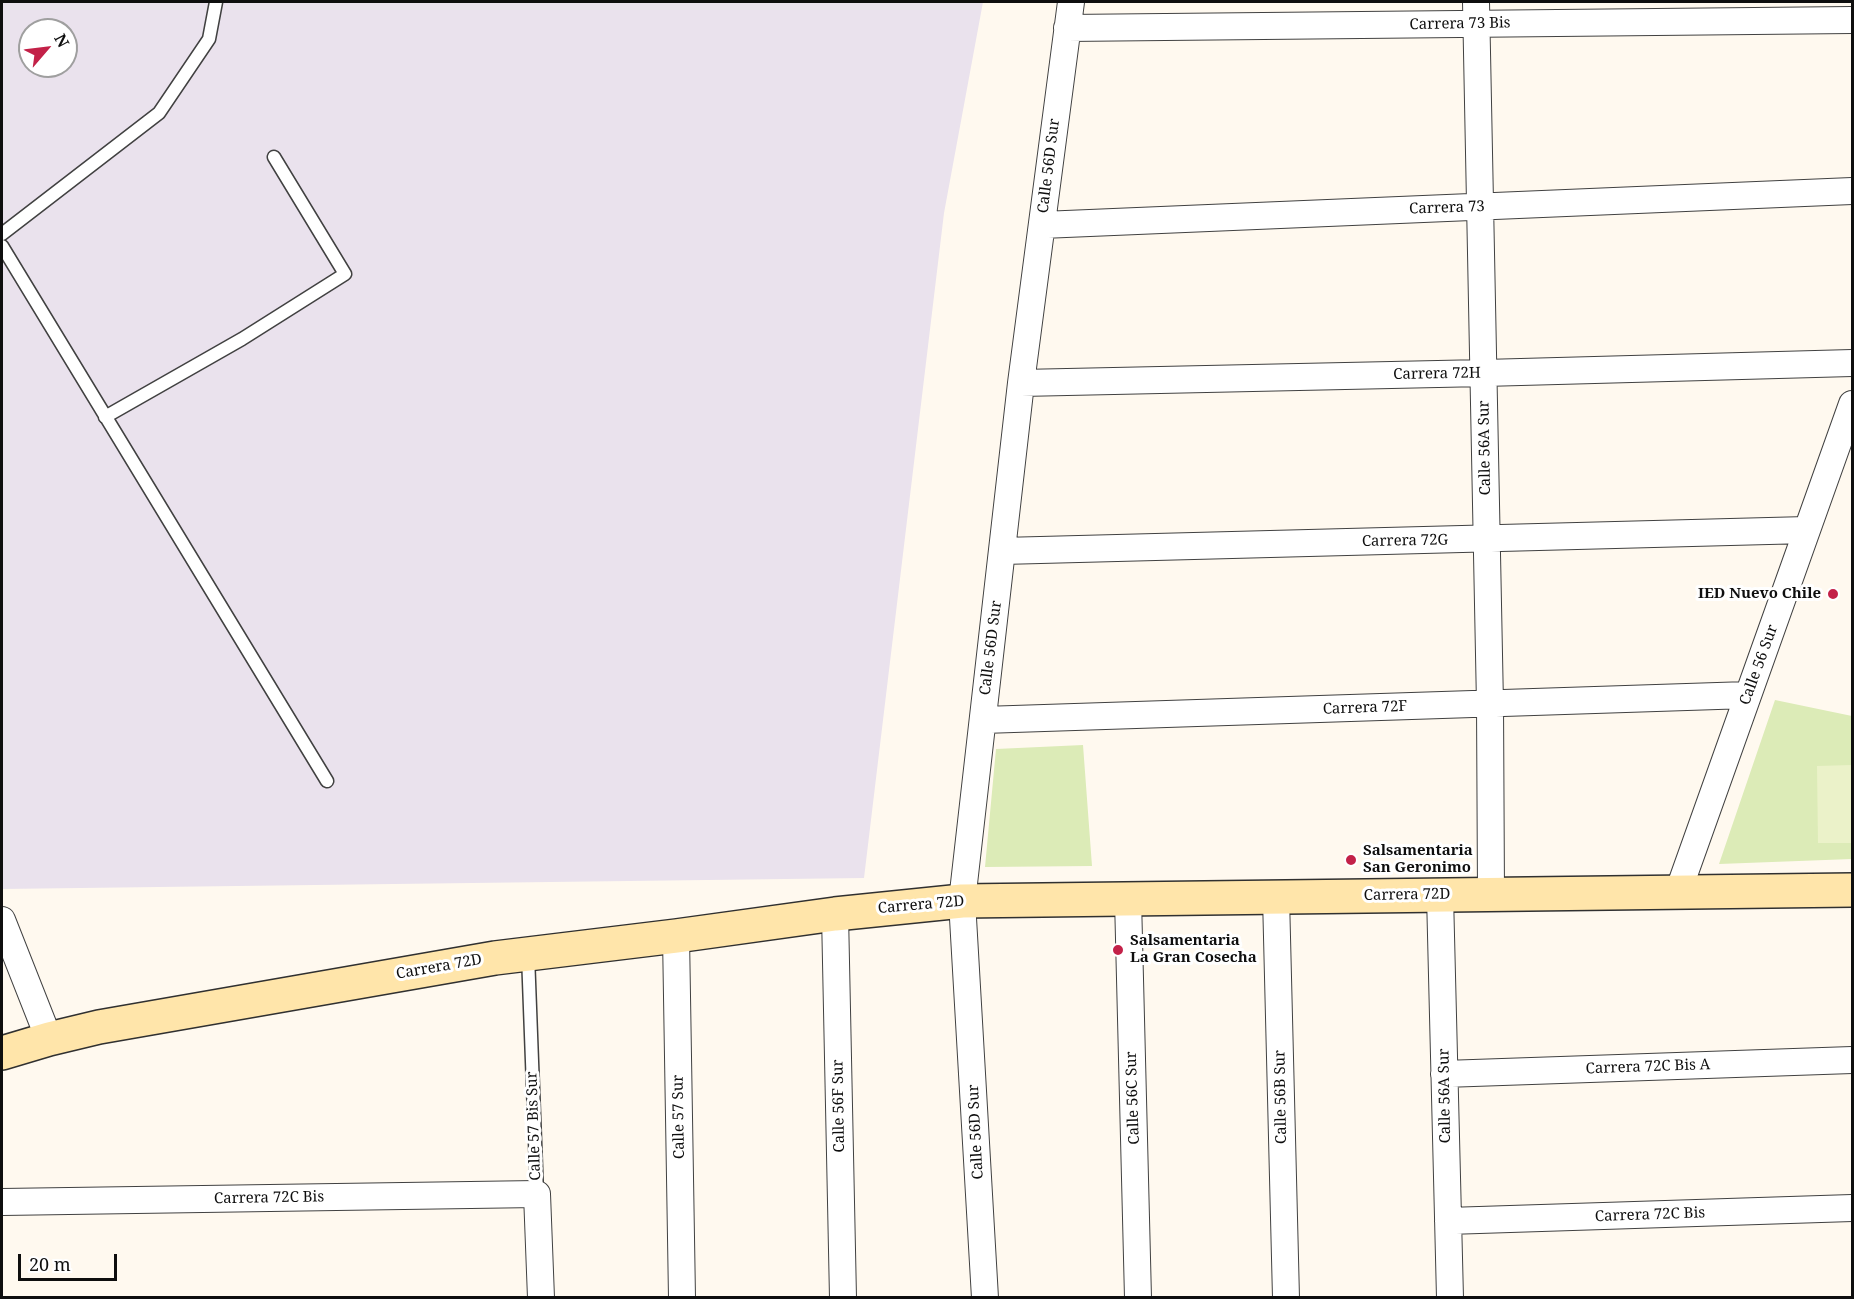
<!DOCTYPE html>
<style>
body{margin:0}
#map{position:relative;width:1854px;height:1299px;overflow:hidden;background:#fff9ef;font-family:"Noto Serif",serif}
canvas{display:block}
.frame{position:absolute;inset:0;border:3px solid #0e0e0e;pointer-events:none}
.north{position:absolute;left:18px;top:18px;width:60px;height:60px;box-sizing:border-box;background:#fff;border:2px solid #9f9f9f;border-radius:50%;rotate:62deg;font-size:16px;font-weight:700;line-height:24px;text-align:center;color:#0e0e0e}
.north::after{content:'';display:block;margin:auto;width:21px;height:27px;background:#c32148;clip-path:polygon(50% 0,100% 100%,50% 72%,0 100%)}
.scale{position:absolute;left:18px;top:1254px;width:99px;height:27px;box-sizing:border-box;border:3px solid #0e0e0e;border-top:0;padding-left:8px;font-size:18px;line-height:21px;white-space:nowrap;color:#0e0e0e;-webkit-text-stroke:4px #fff;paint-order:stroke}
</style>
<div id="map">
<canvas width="1854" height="1299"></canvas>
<div class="frame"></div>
<div class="north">N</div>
<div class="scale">20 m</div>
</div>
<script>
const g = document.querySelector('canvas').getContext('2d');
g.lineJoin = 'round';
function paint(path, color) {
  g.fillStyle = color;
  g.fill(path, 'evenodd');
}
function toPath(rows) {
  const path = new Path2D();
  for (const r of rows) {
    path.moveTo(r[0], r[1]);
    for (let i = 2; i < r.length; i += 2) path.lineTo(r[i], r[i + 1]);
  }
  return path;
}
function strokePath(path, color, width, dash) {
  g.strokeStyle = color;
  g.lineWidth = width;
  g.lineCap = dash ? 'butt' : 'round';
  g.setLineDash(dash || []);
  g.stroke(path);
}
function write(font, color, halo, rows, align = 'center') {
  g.font = font + ' "Noto Serif",serif';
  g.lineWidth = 6;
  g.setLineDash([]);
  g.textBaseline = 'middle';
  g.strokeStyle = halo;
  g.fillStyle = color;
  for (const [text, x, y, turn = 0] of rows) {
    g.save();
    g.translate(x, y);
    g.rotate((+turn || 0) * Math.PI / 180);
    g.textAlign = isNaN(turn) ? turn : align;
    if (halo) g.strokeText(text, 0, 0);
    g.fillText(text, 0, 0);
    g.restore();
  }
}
paint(toPath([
 [2,2,983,2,944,213,864,878,2,889],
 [30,30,66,30,66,66,30,66]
]), '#eae2ed');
paint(toPath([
 [1775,700,1852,716,1852,859,1719,864],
 [1083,745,1092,866,985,867,996,749]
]), '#dcebb7');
paint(toPath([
 [1852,765,1852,843,1818,843,1817,766]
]), '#ebf2c9');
const lane = toPath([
 [2,234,159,113,209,39,216,2],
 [2,246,327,781],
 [105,417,242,339,345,274,274,157],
 [528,955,537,1194]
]);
const street = toPath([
 [1476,2,1490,704,1491,894],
 [1067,28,1852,20],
 [1042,225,1852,191],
 [1021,383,1484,373,1852,363],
 [1002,551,1807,530],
 [983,720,1748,695],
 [1678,892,1852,404],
 [1440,895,1450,1298],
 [1276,897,1286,1298],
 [1128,899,1138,1298],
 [835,914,843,1298],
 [2,920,49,1039],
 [676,936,682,1298],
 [1444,1074,1852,1060],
 [2,1202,537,1194,541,1298],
 [1448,1221,1852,1208],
 [985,1298,962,901,1021,383,1071,2]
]);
const secondary = toPath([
 [2,1053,49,1039,99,1027,495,958,676,936,835,914,962,901,1852,890]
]);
strokePath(lane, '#414141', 15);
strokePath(street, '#414141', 28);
strokePath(secondary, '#303030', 36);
strokePath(lane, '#fff', 12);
strokePath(street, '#fff', 26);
strokePath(secondary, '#ffe5aa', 33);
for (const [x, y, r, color] of [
 [1833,594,6,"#c32148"],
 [1351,860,6,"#c32148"],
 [1118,950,6,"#c32148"]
]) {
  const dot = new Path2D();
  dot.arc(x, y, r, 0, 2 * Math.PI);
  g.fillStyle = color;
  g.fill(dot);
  strokePath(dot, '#fff', 2);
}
write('15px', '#0e0e0e', '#fff', [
 ["Carrera 73 Bis",1460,24,-1],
 ["Calle 56D Sur",1049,166,-83],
 ["Carrera 73",1447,208,-2],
 ["Carrera 72H",1437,374,-1],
 ["Calle 56A Sur",1485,448,-91],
 ["Carrera 72G",1405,541,-1],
 ["Calle 56D Sur",991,648,-83],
 ["Calle 56 Sur",1759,665,-70],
 ["Carrera 72F",1365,708,-2],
 ["Carrera 72D",1407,895,-1],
 ["Carrera 72D",921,905,-5],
 ["Carrera 72D",439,967,-10],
 ["Carrera 72C Bis A",1648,1067,-2],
 ["Calle 56A Sur",1445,1096,-91],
 ["Calle 56B Sur",1281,1097,-91],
 ["Calle 56C Sur",1133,1098,-92],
 ["Calle 56F Sur",839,1106,-91],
 ["Calle 57 Sur",679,1117,-91],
 ["Calle 57 Bis Sur",534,1126,-92],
 ["Calle 56D Sur",976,1132,-93],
 ["Carrera 72C Bis",269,1198,-1],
 ["Carrera 72C Bis",1650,1215,-2]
]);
write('bold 15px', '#0e0e0e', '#fff', [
 ["IED Nuevo Chile",1821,594,"right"],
 ["Salsamentaria",1363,851],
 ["San Geronimo",1363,868],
 ["Salsamentaria",1130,941],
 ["La Gran Cosecha",1130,958]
], 'left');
</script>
